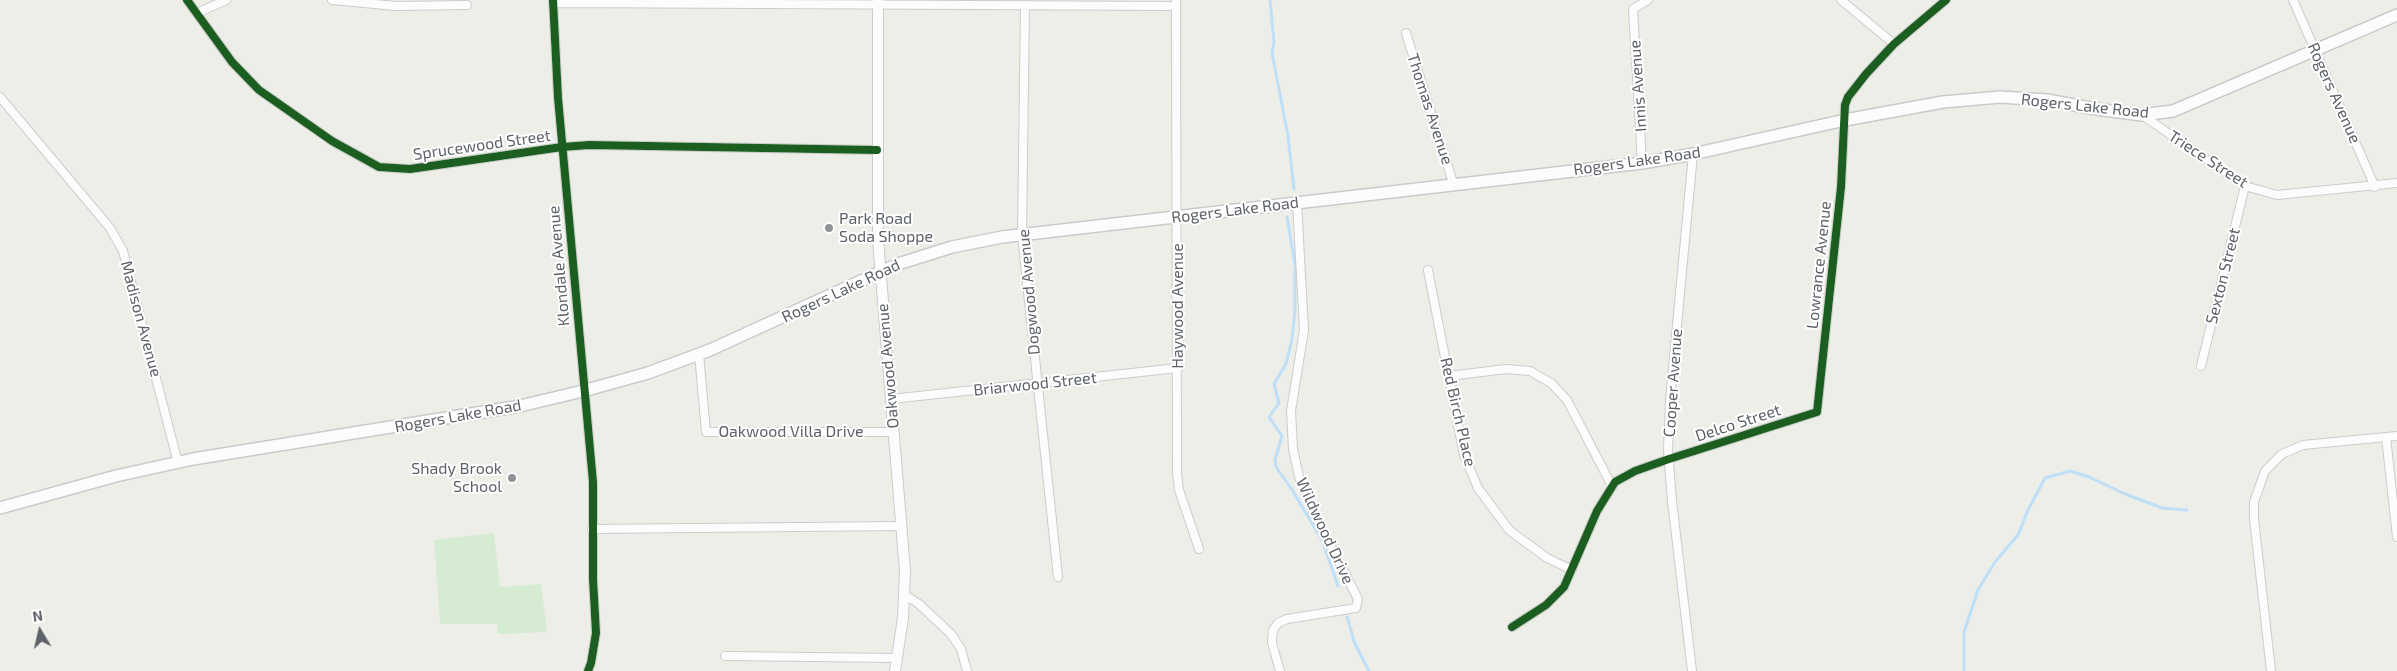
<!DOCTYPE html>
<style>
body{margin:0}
#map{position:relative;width:2397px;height:671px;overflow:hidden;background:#eeeee9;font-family:"Exo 2",sans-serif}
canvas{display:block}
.north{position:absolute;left:15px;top:606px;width:50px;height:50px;-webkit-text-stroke:4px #fff;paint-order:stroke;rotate:351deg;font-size:14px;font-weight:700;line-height:20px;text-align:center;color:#5d6268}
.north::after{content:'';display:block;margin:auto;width:18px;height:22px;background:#5d6268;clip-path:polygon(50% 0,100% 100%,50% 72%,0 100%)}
</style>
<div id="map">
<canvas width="2397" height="671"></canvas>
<div class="north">N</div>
</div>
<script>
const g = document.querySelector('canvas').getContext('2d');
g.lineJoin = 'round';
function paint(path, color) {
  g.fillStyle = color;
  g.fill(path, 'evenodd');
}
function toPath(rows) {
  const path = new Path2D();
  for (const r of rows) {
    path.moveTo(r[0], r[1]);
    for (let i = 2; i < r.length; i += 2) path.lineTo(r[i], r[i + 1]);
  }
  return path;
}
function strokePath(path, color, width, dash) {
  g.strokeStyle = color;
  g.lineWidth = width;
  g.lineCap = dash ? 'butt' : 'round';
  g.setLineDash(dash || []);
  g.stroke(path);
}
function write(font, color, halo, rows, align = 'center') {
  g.font = font + ' "Exo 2",sans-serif';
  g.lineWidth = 4;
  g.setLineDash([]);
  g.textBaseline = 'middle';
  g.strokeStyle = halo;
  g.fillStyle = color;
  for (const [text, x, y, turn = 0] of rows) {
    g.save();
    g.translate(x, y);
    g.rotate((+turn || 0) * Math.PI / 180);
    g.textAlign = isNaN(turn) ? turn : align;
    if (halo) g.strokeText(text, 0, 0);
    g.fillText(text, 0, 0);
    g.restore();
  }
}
paint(toPath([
 [494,533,500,587,541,584,547,632,498,634,497,624,440,624,434,540]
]), '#d5ecd3');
strokePath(toPath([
 [1270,0,1274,42,1272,53,1288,136,1294,189],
 [1287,217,1295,264,1295,310,1292,339,1286,364,1274,384,1279,403,1269,417,1282,436,1275,460,1276,467,1291,488,1322,540,1338,586],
 [1347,617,1355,644,1369,671],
 [1964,671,1964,632,1978,590,1995,562,2018,535,2028,510,2045,478,2070,471,2089,477,2125,494,2162,508,2187,510]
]), '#bedff8', 3);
const minor = toPath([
 [187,0,232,62,259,90,332,141,379,167,410,169,562,147,589,145,877,150],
 [332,0,396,6,467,5],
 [553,0,558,98,593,482,593,579,596,633,591,663,588,671],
 [1176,0,1177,473,1179,490,1199,549],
 [1841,0,1894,44],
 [2293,0,2375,187],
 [553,3,1176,6],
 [1025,5,1022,235,1058,577],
 [197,13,226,0],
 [1406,33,1454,186],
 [0,97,110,228,123,251,178,463],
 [2142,115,2245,186,2277,195,2397,183],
 [1642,163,1633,9,1648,0],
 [1428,270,1464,455,1478,488,1509,530,1547,558,1572,570],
 [699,354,706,432,893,432],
 [2201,366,2245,186],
 [1449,376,1506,369,1530,371,1551,383,1567,400,1612,486],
 [891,399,1178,368],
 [2386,437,2397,537],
 [592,529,902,526],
 [905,595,919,604,951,634,961,649,967,671],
 [1512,627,1546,605,1564,587,1597,511,1615,482,1635,471,1669,459,1817,412,1841,187,1845,105,1848,97,1866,74,1894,44,1946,0],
 [725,656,898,658],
 [1280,671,1272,643,1273,630,1278,623,1287,619,1356,608,1358,599,1314,513,1299,477,1293,449,1291,411,1304,330,1297,203],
 [1692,671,1672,501,1668,450,1670,400,1693,154],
 [2271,671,2254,519,2254,502,2265,471,2282,454,2303,445,2397,436]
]);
const tertiary = toPath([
 [878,0,878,240,905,571,903,618,895,671]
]);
const secondary = toPath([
 [0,508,116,476,193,459,520,406,583,391,648,373,710,350,898,264,952,247,1002,237,1642,163,1693,154,1845,120,1943,102,2000,97,2047,100,2096,109,2142,115,2173,111,2397,15]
]);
strokePath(minor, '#cbcccb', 10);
strokePath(tertiary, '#cbcccb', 12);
strokePath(secondary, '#c9cbca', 14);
strokePath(minor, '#fcfcfc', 8);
strokePath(tertiary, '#fcfcfc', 10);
strokePath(secondary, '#fcfcfc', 11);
strokePath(toPath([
 [187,0,232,62,259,90,332,141,379,167,410,169,562,147,589,145,877,150],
 [553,0,558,98,593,482,593,579,596,633,591,663,588,671],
 [1512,627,1546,605,1564,587,1597,511,1615,482,1635,471,1669,459,1817,412,1841,187,1845,105,1848,97,1866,74,1894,44,1946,0]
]), '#1b5e20', 8);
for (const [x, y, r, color] of [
 [829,228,5,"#909395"],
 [512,478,5,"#909395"]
]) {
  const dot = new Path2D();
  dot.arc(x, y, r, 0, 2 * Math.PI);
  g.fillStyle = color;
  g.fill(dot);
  strokePath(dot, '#fff', 2);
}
write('16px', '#5d6268', '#fff', [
 ["Innis Avenue",1638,86,-94],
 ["Rogers Avenue",2334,93,66],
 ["Rogers Lake Road",2085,106,6],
 ["Thomas Avenue",1430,109,72],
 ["Sprucewood Street",482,145,-8],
 ["Triece Street",2208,159,33],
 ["Rogers Lake Road",1637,161,-8],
 ["Rogers Lake Road",1235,210,-7],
 ["Lowrance Avenue",1819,265,-84],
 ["Klondale Avenue",559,266,-95],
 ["Sexton Street",2223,276,-76],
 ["Rogers Lake Road",841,291,-25],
 ["Dogwood Avenue",1029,292,-95],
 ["Haywood Avenue",1178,306,-90],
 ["Madison Avenue",141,319,75],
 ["Oakwood Avenue",888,366,-95],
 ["Cooper Avenue",1673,383,-86],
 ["Briarwood Street",1035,384,-6],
 ["Red Birch Place",1458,412,77],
 ["Rogers Lake Road",458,416,-10],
 ["Delco Street",1738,423,-18],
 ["Oakwood Villa Drive",791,432],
 ["Wildwood Drive",1325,531,65]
]);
write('16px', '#5d6268', '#fff', [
 ["Park Road",839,219],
 ["Soda Shoppe",839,237],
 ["Shady Brook",502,469,"right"],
 ["School",502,487,"right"]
], 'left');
</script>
